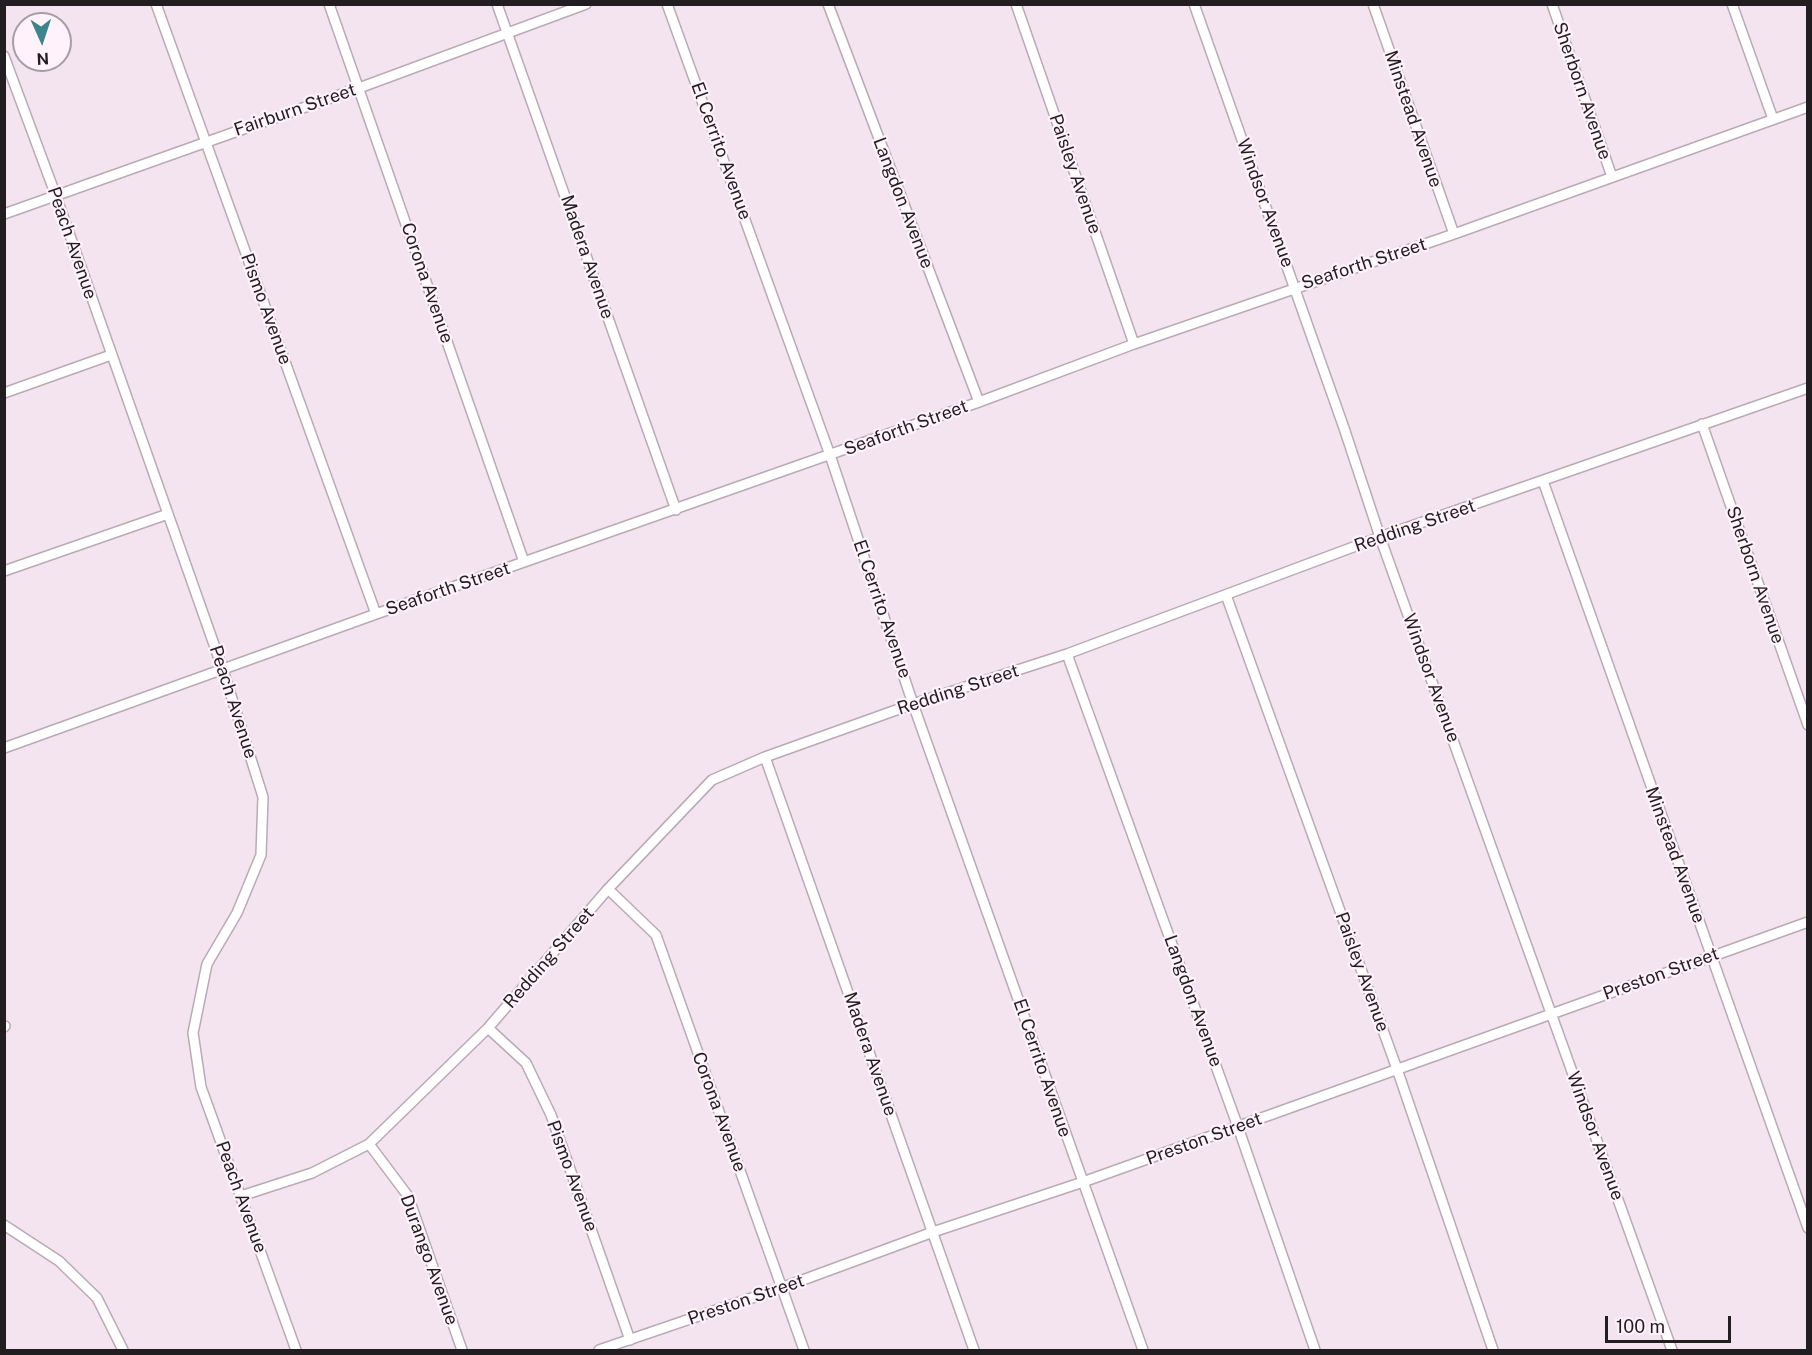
<!DOCTYPE html>
<style>
body{margin:0}
#map{position:relative;width:1812px;height:1355px;overflow:hidden;background:#f4e4ef;font-family:"Public Sans",sans-serif}
canvas{display:block}
.frame{position:absolute;inset:0;border:6px solid #221d21;pointer-events:none}
.north{position:absolute;left:12px;top:12px;width:60px;height:60px;box-sizing:border-box;background:#fff2fb;border:2px solid #a79da4;border-radius:50%;rotate:177deg;font-size:16px;font-weight:700;line-height:24px;text-align:center;color:#221d21}
.north::after{content:'';display:block;margin:auto;width:21px;height:27px;background:#3d858c;clip-path:polygon(50% 0,100% 100%,50% 72%,0 100%)}
.scale{position:absolute;left:1605px;top:1316px;width:126px;height:27px;box-sizing:border-box;border:3px solid #221d21;border-top:0;padding-left:8px;font-size:18px;line-height:21px;white-space:nowrap;color:#221d21;-webkit-text-stroke:4px #fff2fb;paint-order:stroke}
</style>
<div id="map">
<canvas width="1812" height="1355"></canvas>
<div class="frame"></div>
<div class="north">N</div>
<div class="scale">100 m</div>
</div>
<script>
const g = document.querySelector('canvas').getContext('2d');
g.lineJoin = 'round';
function toPath(rows) {
  const path = new Path2D();
  for (const r of rows) {
    path.moveTo(r[0], r[1]);
    for (let i = 2; i < r.length; i += 2) path.lineTo(r[i], r[i + 1]);
  }
  return path;
}
function strokePath(path, color, width, dash) {
  g.strokeStyle = color;
  g.lineWidth = width;
  g.lineCap = dash ? 'butt' : 'round';
  g.setLineDash(dash || []);
  g.stroke(path);
}
function write(font, color, halo, rows, align = 'center') {
  g.font = font + ' "Public Sans",sans-serif';
  g.lineWidth = 4.5;
  g.setLineDash([]);
  g.textBaseline = 'middle';
  g.strokeStyle = halo;
  g.fillStyle = color;
  for (const [text, x, y, turn = 0] of rows) {
    g.save();
    g.translate(x, y);
    g.rotate((+turn || 0) * Math.PI / 180);
    g.textAlign = isNaN(turn) ? turn : align;
    if (halo) g.strokeText(text, 0, 0);
    g.fillText(text, 0, 0);
    g.restore();
  }
}
const minor = toPath([
 [156,4,376,614],
 [329,4,524,562],
 [497,4,676,510],
 [667,4,830,455,913,704,1143,1350],
 [828,4,979,402],
 [1016,4,1134,344],
 [1194,4,1344,428,1380,537,1672,1350],
 [1373,4,1454,234],
 [1552,4,1612,177],
 [1732,4,1773,119],
 [4,56,56,196,223,670,263,797,261,855,237,913,207,964,193,1033,201,1087,296,1350],
 [4,214,359,88,586,4],
 [4,393,111,355],
 [1702,424,1808,725],
 [1543,481,1808,1228],
 [4,571,168,514],
 [1226,595,1397,1069,1493,1350],
 [1067,654,1238,1127,1315,1350],
 [4,748,376,614,979,402,1134,344,1454,234,1808,107],
 [765,757,974,1350],
 [608,889,656,935,804,1350],
 [4,1027,5,1026],
 [488,1028,526,1063,551,1115,630,1340],
 [369,1144,408,1196,462,1350],
 [241,1196,312,1173,369,1144,488,1028,608,889,712,780,765,757,913,704,1067,654,1380,537,1808,388],
 [4,1225,59,1261,97,1298,123,1350],
 [599,1350,781,1288,933,1232,1083,1182,1808,922]
]);
strokePath(minor, '#b9aab5', 12);
strokePath(minor, '#fff', 9);
write('18px', '#221d21', '#fff2fb', [
 ["Sherborn Avenue",1582,91,71],
 ["Fairburn Street",295,110,-19],
 ["Minstead Avenue",1413,119,71],
 ["El Cerrito Avenue",721,151,70],
 ["Paisley Avenue",1075,174,71],
 ["Langdon Avenue",903,203,69],
 ["Windsor Avenue",1265,203,70],
 ["Peach Avenue",72,243,71],
 ["Madera Avenue",587,257,71],
 ["Seaforth Street",1364,264,-18],
 ["Corona Avenue",427,283,71],
 ["Pismo Avenue",266,309,70],
 ["Seaforth Street",906,428,-20],
 ["Redding Street",1415,526,-19],
 ["Sherborn Avenue",1755,575,71],
 ["Seaforth Street",448,589,-19],
 ["El Cerrito Avenue",882,609,71],
 ["Windsor Avenue",1431,678,70],
 ["Redding Street",958,690,-18],
 ["Peach Avenue",233,702,72],
 ["Minstead Avenue",1675,855,70],
 ["Redding Street",549,958,-49],
 ["Paisley Avenue",1362,972,70],
 ["Preston Street",1661,974,-20],
 ["Langdon Avenue",1193,1001,70],
 ["Madera Avenue",870,1054,71],
 ["El Cerrito Avenue",1042,1068,71],
 ["Corona Avenue",719,1112,70],
 ["Windsor Avenue",1595,1136,70],
 ["Preston Street",1204,1139,-20],
 ["Pismo Avenue",572,1176,70],
 ["Peach Avenue",241,1197,70],
 ["Durango Avenue",429,1260,70],
 ["Preston Street",746,1300,-19]
]);
</script>
